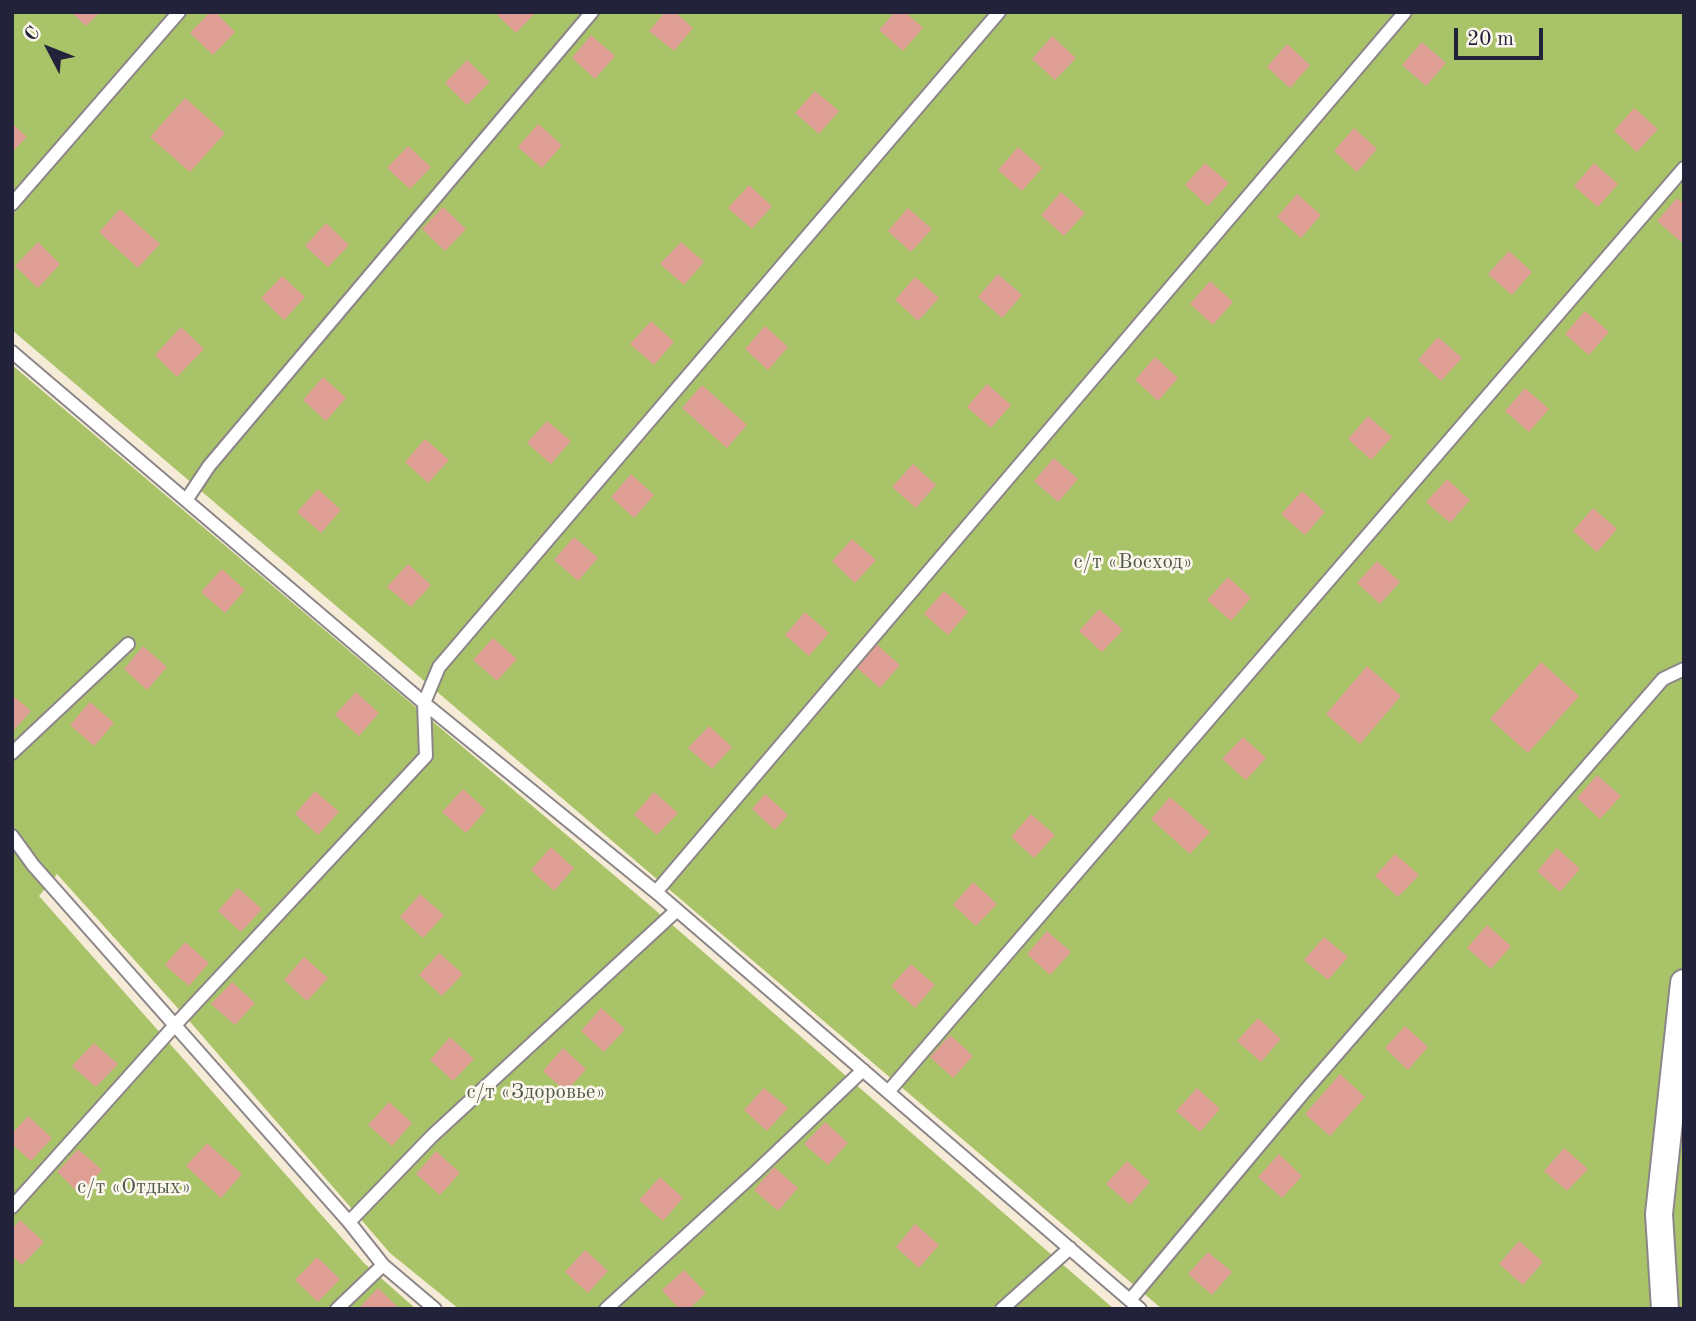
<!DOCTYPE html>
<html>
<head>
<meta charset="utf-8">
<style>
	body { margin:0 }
	#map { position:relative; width:1696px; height:1321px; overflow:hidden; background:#f6ebd7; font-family:"Old Standard TT",serif }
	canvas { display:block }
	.frame { position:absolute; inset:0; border:14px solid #22223b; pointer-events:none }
	.north { position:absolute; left:14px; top:14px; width:70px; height:70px; -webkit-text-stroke:5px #fbf7ec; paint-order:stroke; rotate:312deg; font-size:19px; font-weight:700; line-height:28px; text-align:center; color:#22223b }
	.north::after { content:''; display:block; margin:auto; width:24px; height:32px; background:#22223b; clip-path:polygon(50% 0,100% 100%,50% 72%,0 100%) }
	.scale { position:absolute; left:1454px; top:28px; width:89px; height:32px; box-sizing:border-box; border:4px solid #22223b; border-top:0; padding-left:9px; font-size:21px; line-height:24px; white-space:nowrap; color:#22223b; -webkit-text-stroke:5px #fbf7ec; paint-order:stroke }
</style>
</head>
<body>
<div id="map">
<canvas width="1696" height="1321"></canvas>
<div class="frame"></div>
<div class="north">С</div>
<div class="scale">20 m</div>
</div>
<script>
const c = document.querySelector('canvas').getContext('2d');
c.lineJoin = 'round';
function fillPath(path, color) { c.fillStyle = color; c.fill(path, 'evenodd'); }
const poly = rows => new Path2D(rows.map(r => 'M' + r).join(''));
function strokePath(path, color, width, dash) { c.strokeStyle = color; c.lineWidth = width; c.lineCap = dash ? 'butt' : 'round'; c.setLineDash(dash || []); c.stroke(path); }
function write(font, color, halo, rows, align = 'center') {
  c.font = font + ' "Old Standard TT",serif'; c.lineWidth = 5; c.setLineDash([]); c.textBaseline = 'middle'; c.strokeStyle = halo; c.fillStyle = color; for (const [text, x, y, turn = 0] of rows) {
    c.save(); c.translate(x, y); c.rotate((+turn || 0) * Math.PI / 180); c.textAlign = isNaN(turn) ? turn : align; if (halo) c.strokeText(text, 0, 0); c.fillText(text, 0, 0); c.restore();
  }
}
const green = poly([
	[12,12,1684,12,1684,1309,1162,1309,12,330],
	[12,365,654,909,1114,1309,459,1309,390,1253,192,1024,57,874,39,896,364,1263,416,1309,12,1309]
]);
const building = poly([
	[71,12,100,12,86,26],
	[210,12,215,12,235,32,213,55,190,33],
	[494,12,536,12,516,33],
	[665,12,675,12,693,28,674,51,649,31],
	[895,12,905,12,923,28,903,51,879,30],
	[591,35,615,56,595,79,572,58],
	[1052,36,1076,58,1055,80,1032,59],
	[1422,42,1446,63,1426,86,1402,65],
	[1287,44,1310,65,1290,88,1267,67],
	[467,60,490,82,467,105,445,83],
	[815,91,839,111,819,134,795,113],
	[185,98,225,133,190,172,150,137],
	[1634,108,1658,129,1637,152,1614,131],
	[12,123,27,137,12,152],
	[538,124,562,145,542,168,518,147],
	[1354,128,1377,149,1357,172,1334,151],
	[408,146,431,167,410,189,387,168],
	[1018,147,1042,168,1022,191,998,170],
	[1205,163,1229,183,1208,206,1185,185],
	[1594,163,1618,184,1598,207,1574,186],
	[749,185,772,206,752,229,728,208],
	[1061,192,1085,213,1064,236,1041,215],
	[1297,194,1321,215,1301,238,1277,217],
	[1677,198,1684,204,1684,238,1681,242,1657,221],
	[443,207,466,229,445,251,422,229],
	[908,208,932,229,911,252,888,231],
	[120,209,160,244,138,268,99,232],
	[326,223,349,245,328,267,305,246],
	[38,242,60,264,38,288,15,266],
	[681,242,704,262,684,285,660,264],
	[1509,251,1532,272,1512,295,1488,274],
	[998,274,1022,295,1002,318,978,297],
	[282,276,305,297,284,320,261,298],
	[915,277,939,298,918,321,895,300],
	[1210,281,1233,302,1213,325,1190,304],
	[1585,311,1609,332,1589,355,1565,334],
	[651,321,674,342,654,365,630,344],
	[765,326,788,347,768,370,745,349],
	[181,327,204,349,177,377,155,355],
	[1438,337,1462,358,1441,381,1418,360],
	[1155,357,1178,378,1158,401,1135,380],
	[323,377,346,398,326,421,303,400],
	[987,384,1011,405,991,428,967,407],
	[702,385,747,425,727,448,682,408],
	[1525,388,1549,409,1529,432,1505,411],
	[1368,416,1392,437,1371,460,1348,439],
	[547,421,571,441,551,464,527,443],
	[425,439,449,460,428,483,405,462],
	[1054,458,1078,479,1058,502,1034,481],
	[913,464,936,485,916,508,892,487],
	[631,474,654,495,634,518,611,497],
	[1447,479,1470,500,1450,523,1426,502],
	[318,489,341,510,321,533,297,512],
	[1302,491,1325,512,1305,535,1281,514],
	[1593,508,1617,529,1597,552,1573,531],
	[574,537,598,558,578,581,554,560],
	[852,539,876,560,855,583,832,561],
	[1377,561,1400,582,1380,604,1357,583],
	[408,564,431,585,411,607,387,587],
	[222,569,245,590,225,613,201,592],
	[1228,577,1251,598,1231,621,1207,600],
	[944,591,968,612,948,635,924,614],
	[1099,609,1123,630,1102,652,1079,631],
	[805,612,829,633,809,656,785,635],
	[493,638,517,659,497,681,473,660],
	[876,644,900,665,880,688,856,667],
	[143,646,167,667,147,690,124,669],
	[1541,662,1579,696,1528,753,1490,719],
	[1367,666,1401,696,1360,744,1326,714],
	[356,692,379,713,359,736,335,715],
	[12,695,31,711,12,732],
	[90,702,114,723,94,746,70,725],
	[709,726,732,747,712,769,688,748],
	[1243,737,1266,758,1246,780,1222,759],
	[1597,775,1621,796,1600,819,1577,798],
	[463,789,486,810,466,833,442,812],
	[315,791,339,812,318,835,295,814],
	[654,792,678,813,657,835,634,815],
	[765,794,788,815,775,830,752,809],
	[1170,797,1210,832,1190,854,1151,819],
	[1031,814,1055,835,1034,858,1011,837],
	[551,847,574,868,554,891,531,870],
	[1557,848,1580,869,1560,892,1537,871],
	[1395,854,1419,875,1398,897,1375,876],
	[973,882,997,904,976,926,953,905],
	[238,888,262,909,241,932,218,911],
	[420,894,444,915,423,938,400,917],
	[1487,925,1511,946,1491,969,1467,948],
	[1047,931,1071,952,1050,975,1027,954],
	[1324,937,1348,957,1328,980,1304,960],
	[185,942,209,963,189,986,165,965],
	[439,953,463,974,442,996,419,975],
	[304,957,328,978,307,1001,284,980],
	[911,964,935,985,915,1008,891,986],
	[232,982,255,1003,235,1025,211,1004],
	[601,1008,625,1029,604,1052,581,1031],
	[1258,1018,1281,1039,1261,1062,1237,1041],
	[1405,1026,1428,1047,1408,1070,1385,1048],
	[950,1035,973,1056,953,1078,930,1057],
	[450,1037,474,1059,453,1081,430,1060],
	[94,1043,118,1064,96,1087,72,1066],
	[563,1048,586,1069,566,1092,543,1071],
	[1340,1074,1365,1097,1330,1136,1305,1114],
	[764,1088,788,1108,767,1131,744,1110],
	[1197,1088,1220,1109,1200,1132,1176,1111],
	[389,1102,412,1123,392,1146,368,1125],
	[28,1116,52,1138,31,1161,12,1144,12,1134],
	[825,1122,848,1143,828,1165,804,1144],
	[207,1143,242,1174,221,1198,186,1166],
	[1564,1148,1588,1169,1567,1191,1544,1171],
	[78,1149,102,1170,80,1194,57,1172],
	[436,1151,460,1173,440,1195,416,1174],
	[1279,1154,1302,1176,1282,1198,1258,1177],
	[1127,1161,1150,1182,1130,1205,1106,1184],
	[774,1167,798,1188,778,1211,754,1190],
	[660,1177,683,1198,663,1221,639,1200],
	[20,1220,44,1242,22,1265,12,1255,12,1229],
	[915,1224,939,1245,919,1268,896,1247],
	[1519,1241,1543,1262,1523,1285,1499,1264],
	[585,1250,608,1271,588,1293,565,1272],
	[1208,1252,1232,1272,1212,1295,1188,1274],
	[317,1257,340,1279,318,1302,295,1280],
	[684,1270,706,1293,689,1309,679,1309,662,1290],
	[378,1288,400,1309,358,1309]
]);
const lane = poly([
	[12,204,179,12],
	[12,352,424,703,656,892,1140,1309],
	[187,499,209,466,592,12],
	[12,753,128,644],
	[12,836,33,865,349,1222,383,1265,435,1309],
	[656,892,1405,12],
	[888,1092,1684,168],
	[12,1207,176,1024,426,756,424,703,439,667,999,12],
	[349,1222,432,1136,677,910],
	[1130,1300,1304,1092,1663,679,1684,669],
	[337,1309,383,1265],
	[606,1309,757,1171,863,1070],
	[1002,1309,1070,1248]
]);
const street = poly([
	[1665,1309,1659,1214,1684,983]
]);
const parkNames = [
	["с/т «Восход»",1133,562],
	["с/т «Здоровье»",536,1092],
	["с/т «Отдых»",134,1187]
];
fillPath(green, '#a9c369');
fillPath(building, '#de9e93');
strokePath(lane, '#8c8689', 16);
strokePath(street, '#8c8689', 30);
strokePath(lane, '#fff', 12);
strokePath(street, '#fff', 26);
write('21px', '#515a4b', '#fbf7ec', parkNames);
</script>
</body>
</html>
